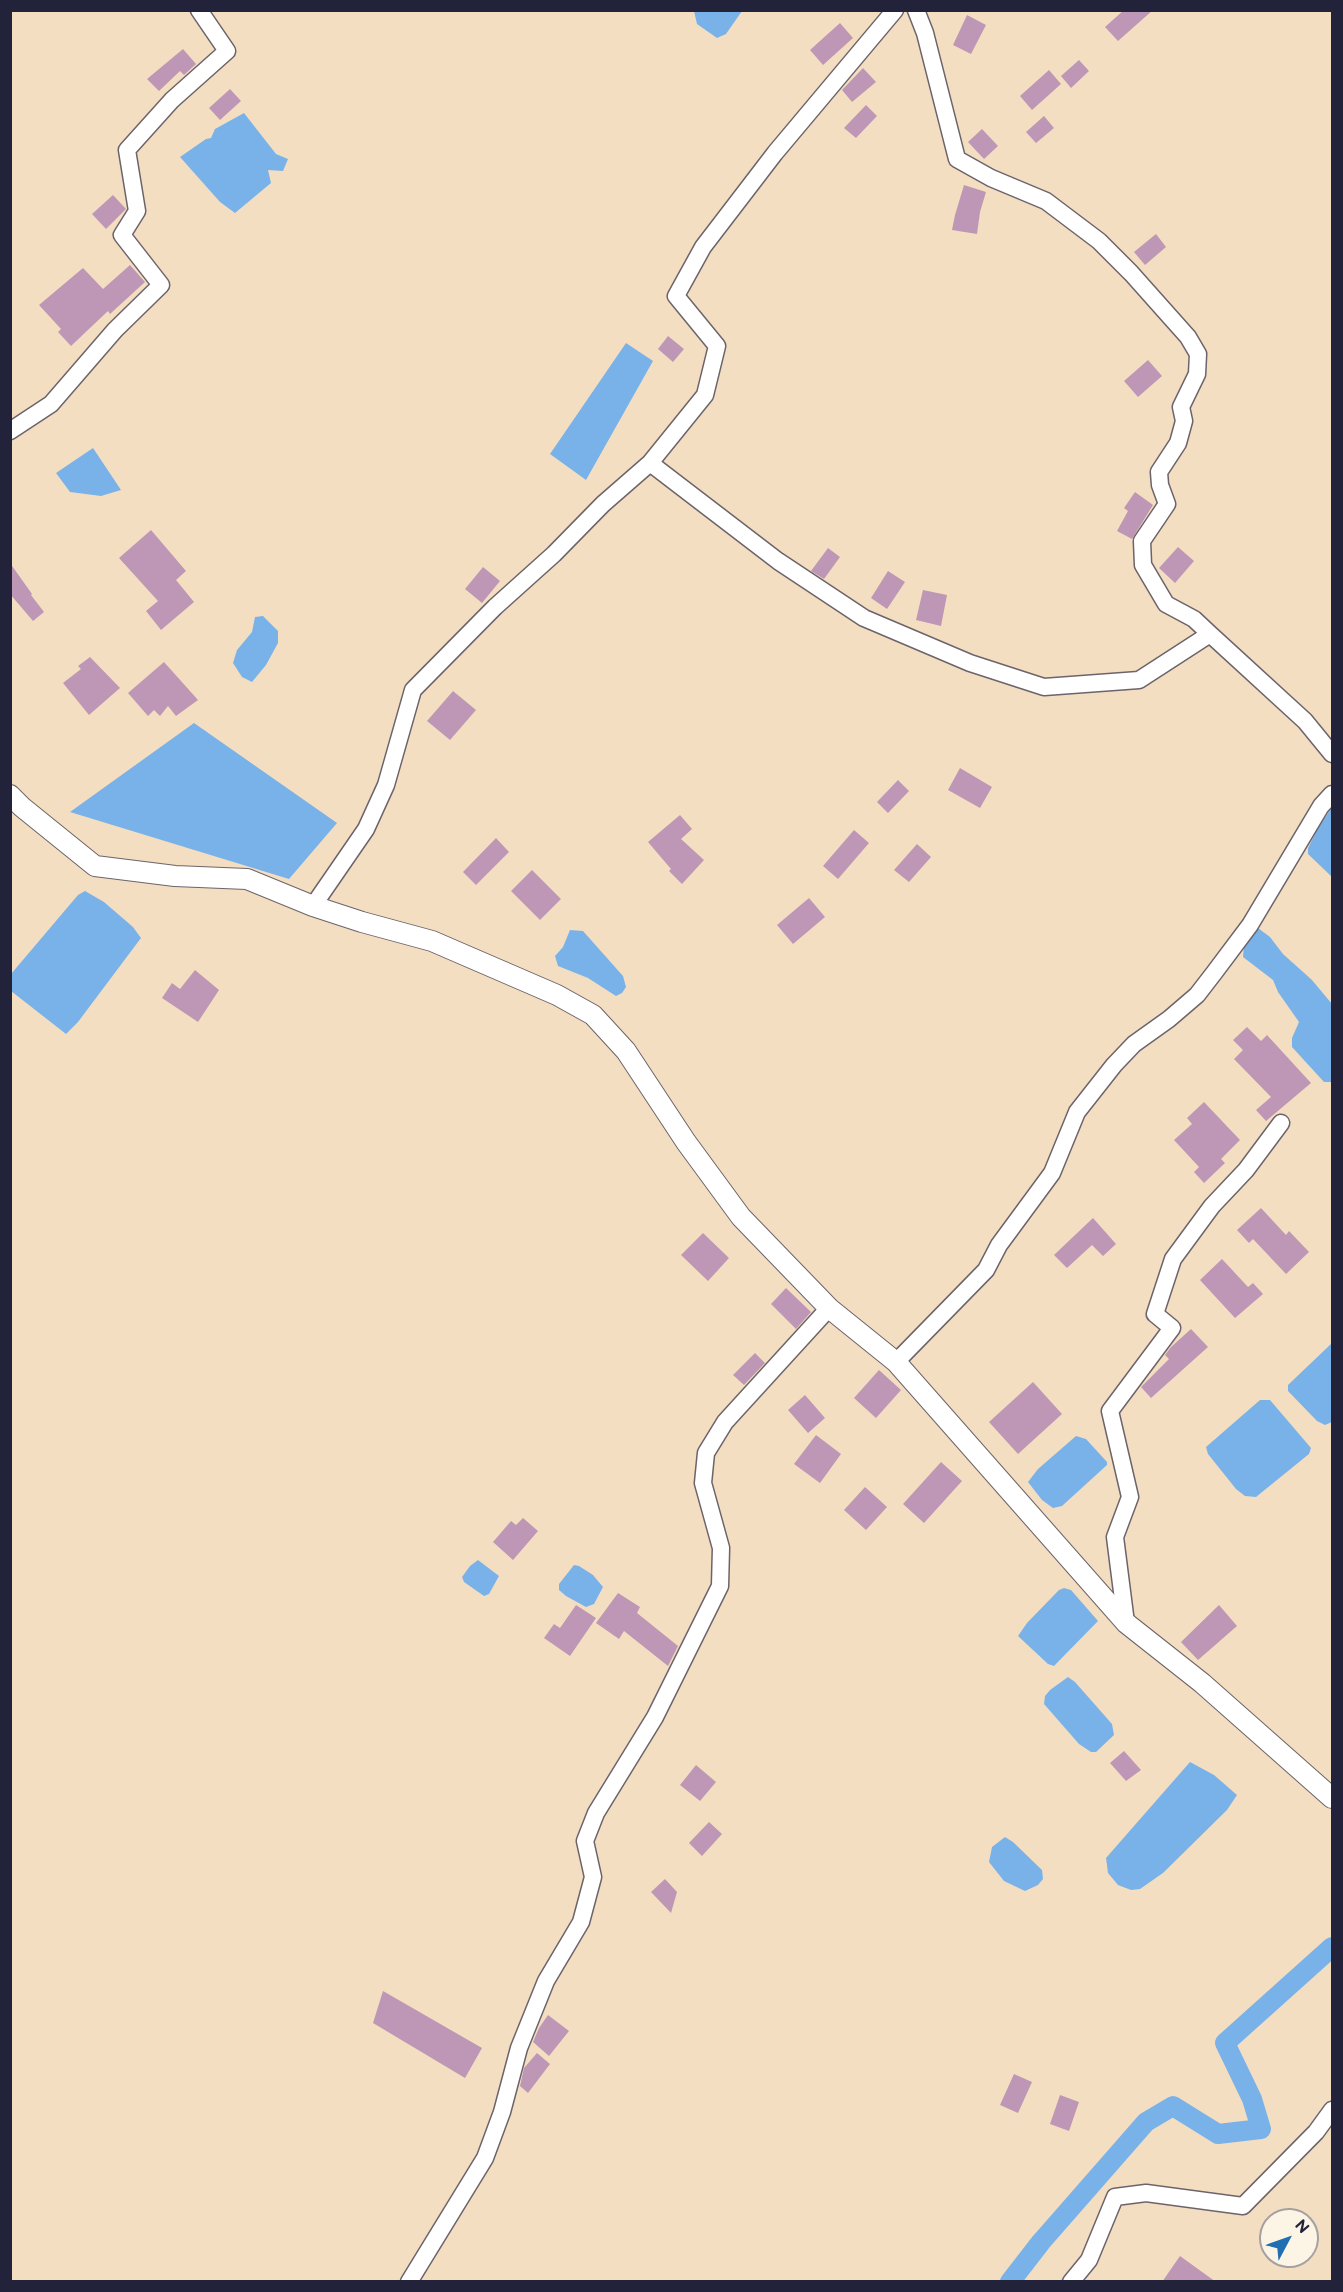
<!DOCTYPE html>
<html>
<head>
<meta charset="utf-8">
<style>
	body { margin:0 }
	#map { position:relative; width:1343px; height:2292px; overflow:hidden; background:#f4dec1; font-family:"Balsamiq Sans",sans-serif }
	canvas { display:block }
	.frame { position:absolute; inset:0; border:12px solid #22223b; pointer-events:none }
	.north { position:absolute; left:1259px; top:2208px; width:60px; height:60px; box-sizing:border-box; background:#fcf5e5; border:2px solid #a5a1a1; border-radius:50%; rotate:49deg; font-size:16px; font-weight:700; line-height:24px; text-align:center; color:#22223b }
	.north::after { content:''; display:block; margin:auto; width:21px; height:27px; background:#1f6fb2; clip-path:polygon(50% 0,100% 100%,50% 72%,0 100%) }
</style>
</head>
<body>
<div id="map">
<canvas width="1343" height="2292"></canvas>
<div class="frame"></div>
<div class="north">N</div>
</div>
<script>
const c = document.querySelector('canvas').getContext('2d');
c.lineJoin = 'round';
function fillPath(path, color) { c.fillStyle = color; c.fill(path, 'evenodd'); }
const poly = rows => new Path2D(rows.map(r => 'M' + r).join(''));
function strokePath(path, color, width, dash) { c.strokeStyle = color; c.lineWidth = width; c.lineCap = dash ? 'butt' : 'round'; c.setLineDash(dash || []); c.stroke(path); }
const water = poly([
	[694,11,694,10,742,11,726,34,717,38,697,24],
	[244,113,276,154,288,159,283,171,268,170,271,183,235,213,220,202,180,157,206,139,211,138,215,129],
	[626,343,653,361,586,480,550,454],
	[93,448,121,490,101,496,70,492,56,473],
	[263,616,278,631,278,643,266,665,252,682,242,677,233,663,237,650,252,632,255,617],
	[194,723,337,823,289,879,70,812],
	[1332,807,1332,877,1308,854,1308,848,1317,830],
	[85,891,104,902,133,927,141,938,78,1022,66,1034,11,991,11,974,78,895],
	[1258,928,1270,937,1283,954,1312,980,1332,1004,1331,1082,1324,1082,1292,1047,1292,1038,1299,1022,1278,992,1273,980,1243,957,1244,945],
	[570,930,583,931,623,976,626,987,622,993,616,996,588,978,558,966,555,956,563,947],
	[1332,1343,1332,1422,1325,1425,1317,1421,1288,1391,1288,1385],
	[1260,1400,1270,1400,1311,1448,1309,1454,1256,1497,1245,1496,1236,1489,1208,1454,1206,1447],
	[1076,1436,1086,1439,1107,1462,1107,1465,1062,1506,1053,1508,1042,1500,1028,1482,1038,1469],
	[478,1560,499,1576,489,1594,484,1596,464,1582,462,1577,470,1566],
	[574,1565,579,1566,593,1575,603,1587,594,1604,586,1607,566,1596,559,1590,559,1584],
	[1064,1588,1071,1590,1098,1621,1054,1666,1048,1664,1018,1636,1027,1623,1059,1590],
	[1068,1677,1075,1682,1112,1724,1114,1735,1096,1752,1091,1752,1079,1744,1044,1704,1045,1696,1050,1690],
	[1190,1762,1214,1775,1237,1795,1227,1810,1163,1873,1140,1889,1131,1890,1118,1885,1108,1873,1106,1858],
	[1005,1837,1013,1842,1042,1870,1043,1879,1038,1885,1025,1891,1004,1881,989,1862,992,1847]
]);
const canal = poly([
	[1010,2282,1041,2242,1146,2122,1173,2106,1218,2134,1261,2129,1252,2099,1225,2043,1332,1947]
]);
const building = poly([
	[1124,10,1153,10,1118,41,1105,27],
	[967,15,986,25,971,54,953,45],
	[840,23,853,38,823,65,810,50],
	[183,49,196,64,184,75,180,71,159,91,147,79],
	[1079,60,1089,71,1071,88,1061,76],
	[863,68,876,82,852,102,842,90],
	[1049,70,1061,84,1032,110,1020,96],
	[230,89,241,101,220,120,209,108],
	[866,105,877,116,856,138,844,128],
	[1044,116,1054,128,1036,143,1026,132],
	[982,129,998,146,984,159,968,142],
	[964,185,986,192,980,212,977,234,952,230,955,215],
	[113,195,126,209,106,229,92,214],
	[1156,234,1166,247,1145,265,1134,252],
	[130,265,145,282,110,314,108,311,71,346,58,332,61,329,39,305,83,268,103,289],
	[668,336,684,349,673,362,658,349],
	[1148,360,1162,376,1138,397,1124,381],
	[1135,492,1153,505,1132,539,1117,531,1128,511,1124,508],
	[151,530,186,571,176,580,194,602,161,630,146,611,158,601,119,558],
	[1178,547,1194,561,1175,583,1159,568],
	[828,548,840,557,824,579,811,571],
	[10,563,32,594,31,595,44,612,33,621,10,594],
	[483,567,500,581,482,603,465,589],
	[888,571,905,582,887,609,871,598],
	[923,590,947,595,941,626,916,620],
	[90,657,120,688,89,715,63,683,81,669,78,666],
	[164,662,198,700,176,716,168,706,160,716,154,710,148,716,128,693],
	[453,691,476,710,450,740,427,721],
	[960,768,992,787,980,808,948,790],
	[898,780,909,791,888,813,877,802],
	[680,815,692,829,681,839,704,860,682,884,669,871,671,869,648,842],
	[854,830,869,843,838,879,823,866],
	[496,838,509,852,476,885,463,872],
	[917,844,931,857,909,882,894,870],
	[532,870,561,899,540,920,511,891],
	[809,898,825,917,793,944,777,925],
	[195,970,219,990,198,1022,162,998,172,983,180,989],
	[1247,1027,1261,1041,1267,1035,1311,1083,1266,1121,1256,1110,1271,1097,1234,1059,1243,1050,1233,1040],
	[1204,1102,1240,1140,1221,1159,1225,1163,1204,1183,1194,1172,1199,1167,1174,1140,1192,1124,1187,1118],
	[1261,1208,1286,1235,1289,1231,1309,1252,1286,1274,1253,1239,1249,1243,1237,1230],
	[1093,1218,1116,1244,1103,1256,1092,1245,1067,1268,1054,1255],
	[703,1233,729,1258,708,1281,681,1255],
	[1222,1259,1248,1287,1253,1283,1263,1294,1235,1318,1200,1280],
	[786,1288,811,1312,796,1329,771,1304],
	[1191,1329,1208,1347,1151,1398,1141,1387,1169,1359,1165,1355,1171,1347],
	[755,1353,765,1363,744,1385,733,1375],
	[879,1370,901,1390,876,1418,854,1398],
	[1033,1382,1062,1414,1018,1454,989,1422],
	[805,1395,825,1418,808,1433,788,1410],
	[816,1435,841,1454,820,1483,794,1464],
	[941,1462,962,1481,924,1523,903,1504],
	[865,1487,887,1507,866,1530,844,1510],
	[523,1518,538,1531,513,1560,493,1542,511,1521,516,1525],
	[618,1593,640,1607,637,1613,678,1646,668,1666,624,1631,619,1639,596,1623],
	[576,1605,596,1618,570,1656,544,1638,554,1624,560,1628],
	[1219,1605,1237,1626,1198,1660,1181,1642],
	[1124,1751,1141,1770,1126,1781,1110,1763],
	[696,1765,716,1782,700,1801,680,1785],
	[709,1822,722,1834,702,1856,689,1843],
	[665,1879,677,1892,671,1913,651,1892],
	[383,1991,482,2048,465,2078,373,2023],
	[548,2015,569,2031,549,2056,533,2042,539,2028],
	[537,2053,550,2064,528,2093,520,2086,524,2068],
	[1014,2074,1032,2082,1018,2113,1000,2105],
	[1060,2095,1079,2102,1069,2131,1050,2124],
	[1180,2256,1216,2282,1162,2282]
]);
const minor = poly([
	[916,10,925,33,957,159,991,178,1046,201,1099,241,1131,273,1188,337,1198,354,1197,374,1181,407,1184,421,1178,443,1159,472,1160,485,1167,504,1142,541,1143,565,1166,604,1194,619,1210,634,1305,721,1332,754],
	[10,431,51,404,115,330,161,285,122,235,137,211,127,150,172,100,227,51,199,10],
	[650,463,778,561,864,618,970,663,1044,687,1139,680,1210,634],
	[313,906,366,829,386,785,413,690,495,607,554,554,603,504,650,463,705,395,717,346,676,296,703,247,775,153,895,10],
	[896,1362,986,1270,999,1245,1052,1173,1077,1112,1114,1065,1134,1044,1169,1019,1197,995,1214,973,1250,925,1321,806,1332,794],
	[1126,1623,1115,1537,1130,1497,1110,1411,1172,1328,1155,1314,1173,1259,1212,1206,1246,1170,1281,1123],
	[409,2282,485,2158,502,2112,519,2048,546,1981,581,1922,593,1877,585,1841,596,1813,655,1717,720,1586,721,1548,703,1483,706,1453,725,1422,829,1308],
	[1071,2282,1089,2260,1115,2197,1146,2193,1243,2206,1316,2132,1332,2110]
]);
const tertiary = poly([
	[10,795,22,807,95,866,175,876,247,879,313,906,362,922,432,941,557,995,593,1015,626,1051,686,1142,741,1217,829,1308,896,1362,1126,1623,1202,1683,1332,1798]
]);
fillPath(water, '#79b2e9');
strokePath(canal, '#79b2e9', 20);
fillPath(building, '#bd97b5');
strokePath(minor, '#6c646a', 19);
strokePath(tertiary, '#6c646a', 22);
strokePath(minor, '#fff', 16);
strokePath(tertiary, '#fff', 20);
</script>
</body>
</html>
